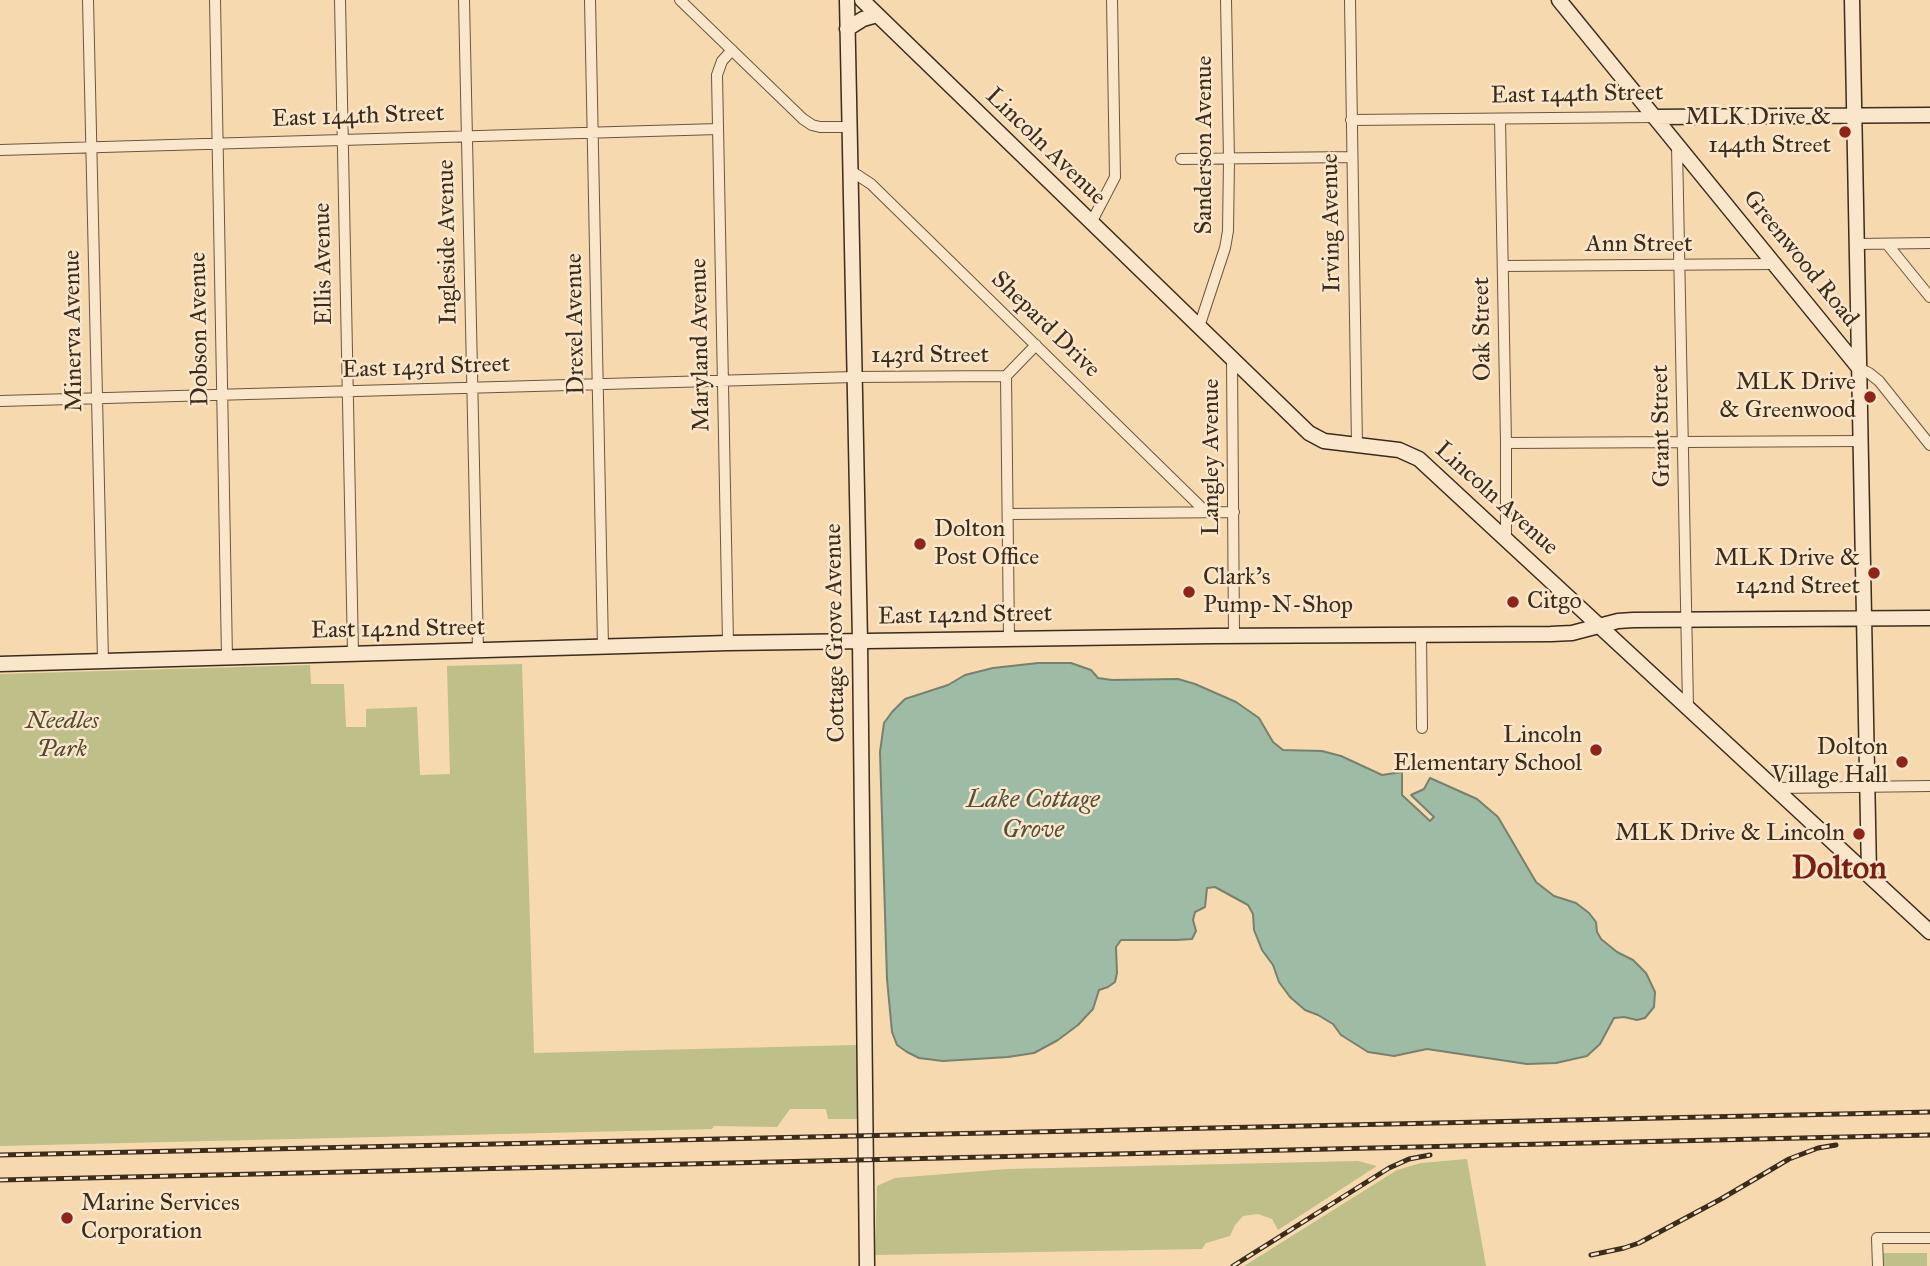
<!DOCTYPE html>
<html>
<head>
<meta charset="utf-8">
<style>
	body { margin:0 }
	canvas { display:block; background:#f6d9af }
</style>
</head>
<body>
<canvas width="1930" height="1266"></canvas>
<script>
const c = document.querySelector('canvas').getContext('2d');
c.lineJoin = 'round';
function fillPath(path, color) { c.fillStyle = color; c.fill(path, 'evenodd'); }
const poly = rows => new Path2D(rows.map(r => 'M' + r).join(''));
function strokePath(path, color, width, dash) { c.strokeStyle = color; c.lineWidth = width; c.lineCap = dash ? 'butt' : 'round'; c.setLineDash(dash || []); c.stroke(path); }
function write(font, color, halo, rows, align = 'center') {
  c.font = font + ' "IM FELL Great Primer",serif'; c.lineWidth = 5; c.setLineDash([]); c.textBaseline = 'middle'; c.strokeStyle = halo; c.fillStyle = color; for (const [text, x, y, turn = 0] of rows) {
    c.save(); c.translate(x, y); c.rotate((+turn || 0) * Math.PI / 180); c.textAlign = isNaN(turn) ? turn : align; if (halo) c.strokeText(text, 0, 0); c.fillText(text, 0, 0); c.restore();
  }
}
const green = poly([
	[522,664,534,1053,856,1045,859,1119,828,1119,826,1109,790,1109,777,1127,714,1126,712,1129,0,1146,0,674,310,665,311,684,344,684,346,727,366,727,366,709,417,707,420,775,450,774,447,666],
	[1467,1159,1486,1266,1244,1266,1397,1170,1421,1163],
	[1358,1161,1377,1166,1278,1230,1272,1219,1258,1214,1243,1216,1235,1225,1230,1236,1206,1243,1202,1249,875,1255,877,1186,895,1178,1007,1169],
	[1882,1253,1927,1253,1927,1266,1883,1266]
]);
const water = poly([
	[1038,663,1071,663,1091,670,1098,678,1112,680,1178,679,1195,684,1236,702,1259,718,1273,742,1283,750,1322,751,1341,756,1382,775,1402,772,1402,795,1430,821,1434,817,1411,795,1424,789,1430,778,1477,799,1498,817,1536,882,1554,896,1576,903,1589,913,1596,922,1597,932,1601,939,1617,952,1633,960,1646,973,1655,992,1654,1007,1645,1018,1637,1020,1624,1017,1614,1018,1600,1044,1587,1056,1556,1063,1527,1064,1427,1049,1394,1056,1368,1052,1341,1035,1333,1024,1318,1015,1305,1010,1290,997,1279,982,1273,965,1262,950,1254,930,1253,914,1248,905,1215,887,1207,888,1205,907,1195,912,1193,920,1196,931,1192,939,1177,940,1121,940,1116,947,1117,973,1115,982,1108,987,1099,990,1093,1009,1078,1025,1058,1040,1034,1053,1008,1057,943,1061,919,1058,907,1052,897,1045,892,1032,887,979,880,752,884,723,892,712,905,699,948,685,965,675,993,668,1038,663]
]);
const street = poly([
	[88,0,103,661],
	[215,0,227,657],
	[340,0,353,653],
	[464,0,478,650],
	[590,0,603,647],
	[680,0,803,119,812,125,820,127,849,127],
	[1350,0,1357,446],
	[1500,119,1506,443,1506,538],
	[1351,120,1654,117],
	[1677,146,1688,706],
	[0,150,718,129],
	[1181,159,1352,157],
	[851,171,871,184,1206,512],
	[1091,223,1115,177,1112,0],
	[1857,244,1930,243],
	[1887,244,1930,297],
	[1503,266,1775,264],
	[1199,327,1225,248,1228,231,1229,159,1226,0],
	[1232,361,1234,636],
	[1859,368,1869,373,1879,381,1930,445],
	[0,401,854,377,1006,376],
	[1506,443,1860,441],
	[1009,514,1234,512],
	[1421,635,1422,728],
	[1009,638,1006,376,1036,345],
	[728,643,717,75,722,61,732,50],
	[1777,788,1930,786],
	[1878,1266,1877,1238,1930,1238]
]);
const secondary = poly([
	[847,0,860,641,867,1266],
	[862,0,1309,433,1324,441,1399,450,1419,459,1930,932],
	[1559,0,1859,368],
	[1852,0,1869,873],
	[847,29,863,19,877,15],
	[1654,117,1930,115],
	[0,664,728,643,1213,636,1551,634,1572,633,1618,621,1633,620,1930,618]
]);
const rail = poly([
	[0,1155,1930,1112],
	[0,1180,1930,1135],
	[1591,1255,1624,1248,1639,1243,1721,1199,1789,1159,1818,1148,1836,1145],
	[1233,1266,1389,1168,1409,1159,1430,1155]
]);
const markers = [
	[1845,132,7,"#8f2418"],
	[1870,397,7,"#8f2418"],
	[920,544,7,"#8f2418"],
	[1874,573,7,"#8f2418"],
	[1189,592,7,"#8f2418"],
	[1513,602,7,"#8f2418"],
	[1596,750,7,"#8f2418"],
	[1902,762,7,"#8f2418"],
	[1859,834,7,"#8f2418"],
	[67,1218,7,"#8f2418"]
];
const streetNames = [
	["East 144th Street",1577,95,-1],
	["East 144th Street",358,117,-2],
	["Sanderson Avenue",1205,145,-90],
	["Lincoln Avenue",1045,147,44],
	["Irving Avenue",1332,223,-91],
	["Ingleside Avenue",448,242,-91],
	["Ann Street",1639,245],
	["Greenwood Road",1800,259,51],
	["Ellis Avenue",324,264,-91],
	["Drexel Avenue",576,324,-91],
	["Shepard Drive",1045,325,44],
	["Dobson Avenue",200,329,-91],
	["Oak Street",1483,329,-91],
	["Minerva Avenue",74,331,-91],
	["Maryland Avenue",701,345,-91],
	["143rd Street",930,356],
	["East 143rd Street",426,368,-2],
	["Grant Street",1662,426,-91],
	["Langley Avenue",1212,457,-90],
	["Lincoln Avenue",1496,499,42],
	["East 142nd Street",965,616,-1],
	["East 142nd Street",398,630,-1],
	["Cottage Grove Avenue",836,633,-91]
];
const poiNames = [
	["MLK Drive &",1831,118],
	["144th Street",1831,146],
	["MLK Drive",1856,383],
	["& Greenwood",1856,411],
	["Dolton",934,530,"left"],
	["Post Office",934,558,"left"],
	["MLK Drive &",1860,559],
	["142nd Street",1860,587],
	["Clark's",1203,578,"left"],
	["Pump-N-Shop",1203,606,"left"],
	["Citgo",1527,602,"left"],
	["Lincoln",1582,736],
	["Elementary School",1582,764],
	["Dolton",1888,748],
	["Village Hall",1888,776],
	["MLK Drive & Lincoln",1845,834],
	["Marine Services",81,1204,"left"],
	["Corporation",81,1232,"left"]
];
const parkNames = [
	["Needles",62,722],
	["Park",62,750]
];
const waterNames = [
	["Lake Cottage",1033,801],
	["Grove",1033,831]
];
const districtNames = [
	["Dolton",1839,870]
];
fillPath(green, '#bebf89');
fillPath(water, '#9ebba5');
strokePath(water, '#76826e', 2);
strokePath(street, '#6a5741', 12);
strokePath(secondary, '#3b2c1c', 17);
strokePath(street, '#f9e6cb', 10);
strokePath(secondary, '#f9e6cb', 14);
strokePath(rail, '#3b2c1c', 5);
strokePath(rail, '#f9e6cb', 2.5, [8]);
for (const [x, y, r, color] of markers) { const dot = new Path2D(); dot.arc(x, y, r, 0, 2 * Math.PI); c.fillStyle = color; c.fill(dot); strokePath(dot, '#f9e6cb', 2.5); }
write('24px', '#3b2c1c', '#f9e6cb', streetNames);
write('24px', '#3b2c1c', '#f9e6cb', poiNames, 'right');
write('italic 24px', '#554932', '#f9e6cb', parkNames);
write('italic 26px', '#54503e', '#f9e6cb', waterNames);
write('bold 32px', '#7a1f14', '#f9e6cb', districtNames);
</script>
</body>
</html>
